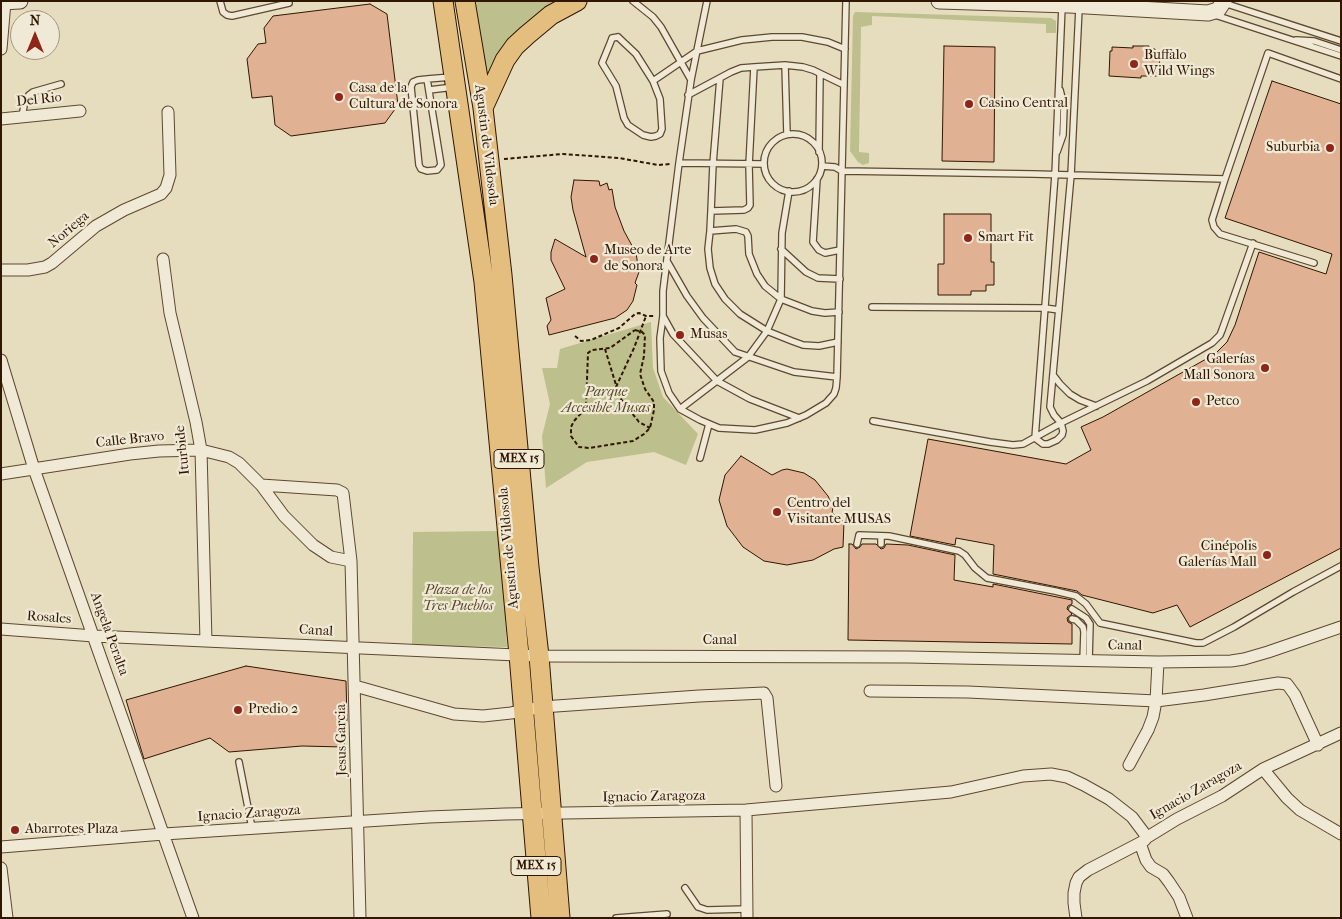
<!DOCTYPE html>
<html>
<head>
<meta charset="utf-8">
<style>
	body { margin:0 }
	#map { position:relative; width:1342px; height:919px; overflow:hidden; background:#e6ddbe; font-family:"IM FELL French Canon",serif }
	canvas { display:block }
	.frame { position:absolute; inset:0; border:2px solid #311600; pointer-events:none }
	.north { position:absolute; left:10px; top:10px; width:50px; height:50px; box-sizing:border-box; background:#efe9d5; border:1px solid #a39580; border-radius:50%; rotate:0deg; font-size:14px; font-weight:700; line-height:20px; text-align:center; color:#311600 }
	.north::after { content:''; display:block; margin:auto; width:18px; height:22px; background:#8f2418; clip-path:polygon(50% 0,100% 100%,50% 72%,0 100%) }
</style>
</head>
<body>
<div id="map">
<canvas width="1342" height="919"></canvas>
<div class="frame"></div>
<div class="north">N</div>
</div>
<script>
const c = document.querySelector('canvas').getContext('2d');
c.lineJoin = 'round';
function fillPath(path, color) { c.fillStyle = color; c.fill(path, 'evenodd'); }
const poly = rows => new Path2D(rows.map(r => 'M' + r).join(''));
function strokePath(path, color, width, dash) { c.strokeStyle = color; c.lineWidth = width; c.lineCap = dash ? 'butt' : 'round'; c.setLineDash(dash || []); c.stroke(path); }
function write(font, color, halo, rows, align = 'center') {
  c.font = font + ' "IM FELL French Canon",serif'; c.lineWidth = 4.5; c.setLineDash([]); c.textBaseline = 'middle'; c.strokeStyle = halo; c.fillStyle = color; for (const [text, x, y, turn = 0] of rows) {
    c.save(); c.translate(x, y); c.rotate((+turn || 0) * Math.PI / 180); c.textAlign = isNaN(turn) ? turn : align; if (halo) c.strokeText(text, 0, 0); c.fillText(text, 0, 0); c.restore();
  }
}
const green = poly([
	[475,1,557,1,525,24,512,37,487,76],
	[855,12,1051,18,1056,21,1056,33,1046,33,1046,24,872,16,872,25,861,27,859,152,869,153,869,163,863,165,858,162,850,151,853,16],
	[651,322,653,368,663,397,698,434,686,465,654,452,587,462,546,488,542,436,550,404,542,368,557,368,560,349],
	[500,531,507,647,412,645,413,532]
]);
const building = poly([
	[370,4,387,14,398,105,385,123,291,136,275,125,272,96,252,98,247,59,258,44,266,43,264,28,273,16,370,4],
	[944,46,995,47,994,162,942,161,944,46],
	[1133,46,1149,46,1149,49,1155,49,1155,52,1160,52,1159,76,1141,76,1141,78,1109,76,1110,51,1112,51,1112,47,1133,48,1133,46],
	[1272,81,1341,104,1341,548,1190,627,1177,605,1153,613,1082,595,1077,591,993,574,994,545,956,538,955,545,910,536,928,439,1066,464,1091,450,1081,427,1103,417,1215,354,1227,342,1235,325,1259,252,1326,274,1332,254,1225,218,1272,81],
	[574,180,599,181,600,186,607,183,609,190,612,189,615,207,624,231,636,253,639,272,635,283,637,285,633,301,627,310,615,318,549,335,547,326,551,320,546,298,565,289,551,260,551,252,555,239,586,257,573,210,571,197,574,180],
	[944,214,991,214,991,262,994,262,994,285,986,285,986,291,971,291,971,295,938,295,938,264,944,264,944,214],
	[741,456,772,475,782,470,787,469,804,473,815,480,828,496,833,507,832,513,844,522,843,547,834,549,813,560,787,565,764,561,743,547,727,526,719,500,725,475,741,456],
	[849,544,852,544,856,549,860,547,862,544,876,544,881,549,884,548,886,544,908,545,955,555,954,580,993,587,993,584,1072,600,1072,604,1068,606,1067,609,1072,614,1067,618,1068,622,1072,624,1072,644,848,640,849,544],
	[246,666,346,681,347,719,344,747,302,746,229,752,210,738,144,759,126,700,246,666]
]);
const path = poly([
	[504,159,563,154,619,158,658,165,671,164],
	[635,330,642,332,645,335,644,356,640,374,645,389,654,402,654,410,650,428,644,434,633,441,589,448,579,447,571,436,571,427,574,421,584,410,586,406,588,353,592,350,610,348,635,330],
	[575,336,581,341,591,340,619,328,635,314,639,313,646,316,655,316],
	[605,349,620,398,639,422,650,428],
	[616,387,634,348,646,316]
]);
const service = poly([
	[220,1,223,12,227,15,232,16,289,3],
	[633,1,653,17,661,27,691,80],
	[707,1,691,80,679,163,663,291,663,316,660,338,661,371,669,393,680,409,700,420,719,428,755,430,787,423,806,415,826,403,834,394,836,388,837,377,846,1],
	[1224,3,1341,41],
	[1215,15,1341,56],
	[618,37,636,54,653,81,660,99,662,129,660,134,656,136,651,137,643,135,628,125,624,118,616,86,602,63,611,41,612,38,618,37],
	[1296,40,1314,41,1341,50],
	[785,65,787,134],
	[720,78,713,164,711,211,744,210,748,208,750,205,749,165,754,67],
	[427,79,441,165,437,170,427,171,421,169,419,165,411,87,413,82,418,80,427,79,439,78,452,77],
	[653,81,697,51,742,40,772,37,802,37,828,42,845,49],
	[429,90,454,87],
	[688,95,731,72,741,68,754,67,785,65,803,67,813,70,844,85],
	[22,117,25,100,29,95,33,92,61,84],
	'764 163a29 29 0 1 1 58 0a29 29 0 1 1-58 0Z',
	[819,152,820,74],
	[1057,152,1063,135,1064,106,1060,90],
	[679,163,764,164],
	[822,166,835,167,842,171,1033,174,1225,179,1212,220,1214,227,1220,234,1314,263],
	[817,179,813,242,819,250,825,253,840,250],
	[1225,179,1268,53,1341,79],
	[710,231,711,211],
	[781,249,806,272,818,278,840,279],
	[667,261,687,296,703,318,735,352,794,372,837,377],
	[872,307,1045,308,1059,310],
	[663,316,673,334,717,381,750,399,799,418],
	[838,342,819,346,803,345,792,341,767,331,740,314,725,299,715,284,710,268,708,249,710,231,736,229,746,232,748,236,749,254,757,274,765,286,781,299,812,311,825,313,839,312],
	[1053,375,1060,384,1070,394,1080,400,1096,406],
	[680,409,748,357,767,331,781,299,782,233,789,191],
	[873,421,990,442,1013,445,1023,444,1061,423,1147,381,1212,343,1220,335,1222,330,1253,243],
	[1035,438,1043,444,1048,444,1057,440,1062,435,1063,431,1061,423,1054,415,1050,407,1071,175,1079,8],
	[1035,438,1055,175,1062,6],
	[700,458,709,424],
	[857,544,859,535,889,536,959,551,965,555,975,568,987,578,1055,591,1076,596,1086,604,1100,623,1196,643,1203,643,1234,627,1293,592,1341,566],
	[881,544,881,536],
	[1072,609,1086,618,1090,624,1089,661],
	[1072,619,1076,620,1083,627,1084,632,1083,661],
	[239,762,252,828],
	[685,888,698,907,707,910,747,909],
	[616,918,667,914]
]);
const minor = poly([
	[1,49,5,2],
	[1,119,80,111],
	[163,259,170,313,196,422,201,450,206,641],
	[1,270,28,270,45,267,52,263,96,226,124,210,161,194,166,188,170,175,168,112],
	[1,360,34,469,193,918],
	[1,474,130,454,159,451,201,450,229,457,239,463,261,485,337,490,343,493,351,561,360,918],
	[261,485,284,516,313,545,331,557,351,561],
	[1,629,94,636,539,656,908,657,1158,662,1231,661,1244,659,1268,652,1341,627],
	[355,686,454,714,483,716,511,713,542,707,699,696,764,693,767,698,776,786],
	[870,691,968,692,1156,701,1204,695,1278,683,1287,684,1295,695,1318,745],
	[1129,765,1148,730,1153,717,1156,701,1158,662],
	[1263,769,1341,733],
	[746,810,747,918],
	[1145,840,1140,843,1146,860,1151,867,1163,874,1169,882,1179,897,1187,918],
	[1,847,164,834,429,817,505,814,746,810,951,792,1023,776,1051,774,1067,777,1084,785,1109,799,1132,817,1144,833,1146,838,1177,819,1222,796,1263,769,1287,798,1300,810,1341,834],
	[1,868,7,918],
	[1076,918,1074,903,1074,893,1076,883,1079,877,1088,870,1140,843]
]);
const tertiary = poly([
	[939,1,1069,5,1208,13,1218,10,1224,1],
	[1,2,20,1]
]);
const primary = poly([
	[443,1,484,282,519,655,541,918],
	[465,1,483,108,502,275,529,567,539,656,560,918],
	[483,108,505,60,515,46,527,35,551,15,577,1]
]);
const markers = [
	[1134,64,5,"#8f2418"],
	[339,97,5,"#8f2418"],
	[969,104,5,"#8f2418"],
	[1330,148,5,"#8f2418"],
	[968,238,5,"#8f2418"],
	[594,259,5,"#8f2418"],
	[680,335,5,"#8f2418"],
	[1265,368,5,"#8f2418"],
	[1196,402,5,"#8f2418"],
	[777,512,5,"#8f2418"],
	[1267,555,5,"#8f2418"],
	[238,710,5,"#8f2418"],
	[15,830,5,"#8f2418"]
];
const shields = [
	[519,459,50],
	[536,866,50]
];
const shieldNames = [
	["MEX 15",519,459],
	["MEX 15",536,866]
];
const poiNames = [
	["Buffalo",1144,56],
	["Wild Wings",1144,72],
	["Casa de la",349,89],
	["Cultura de Sonora",349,105],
	["Casino Central",979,104],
	["Suburbia",1320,148,"right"],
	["Smart Fit",978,238],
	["Museo de Arte",604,251],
	["de Sonora",604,267],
	["Musas",690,335],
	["Galerías",1255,360,"right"],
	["Mall Sonora",1255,376,"right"],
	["Petco",1206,402],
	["Centro del",787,504],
	["Visitante MUSAS",787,520],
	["Cinépolis",1257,547,"right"],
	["Galerías Mall",1257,563,"right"],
	["Predio 2",248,710],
	["Abarrotes Plaza",25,830]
];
const streetNames = [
	["Del Rio",39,100,-6],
	["Agustin de Vildosola",486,145,83],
	["Noriega",69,230,-40],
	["Calle Bravo",130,440,-6],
	["Iturbide",183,450,-96],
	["Agustin de Vildosola",509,548,-95],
	["Rosales",49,618,4],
	["Canal",316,631,3],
	["Angela Peralta",109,634,70],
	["Canal",720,641],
	["Canal",1125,646,1],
	["Jesus Garcia",342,740,-91],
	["Ignacio Zaragoza",1196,791,-30],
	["Ignacio Zaragoza",654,797,-1],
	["Ignacio Zaragoza",249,814,-4]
];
const parkNames = [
	["Parque",606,393],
	["Accesible Musas",606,409],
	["Plaza de los",458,591],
	["Tres Pueblos",458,607]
];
fillPath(green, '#bdbf8c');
fillPath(building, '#e0b193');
strokePath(building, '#311600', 1);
strokePath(service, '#5e4830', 8);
strokePath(minor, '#5e4830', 13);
strokePath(tertiary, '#5e4830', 17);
strokePath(primary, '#311600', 21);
strokePath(path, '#311600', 2, [4, 2.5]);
strokePath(service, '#efe9d5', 5.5);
strokePath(minor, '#efe9d5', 11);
strokePath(tertiary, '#efe9d5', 15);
strokePath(primary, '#e3be7f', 19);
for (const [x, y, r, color] of markers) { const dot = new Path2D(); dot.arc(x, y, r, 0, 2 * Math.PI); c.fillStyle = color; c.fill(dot); strokePath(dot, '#efe9d5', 2); }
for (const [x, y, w] of shields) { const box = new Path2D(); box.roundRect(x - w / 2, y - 9.5, w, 19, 4); c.fillStyle = '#efe9d5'; c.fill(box); strokePath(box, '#311600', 1); }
write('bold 12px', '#311600', null, shieldNames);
write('14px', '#311600', '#efe9d5', poiNames, 'left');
write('14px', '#311600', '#efe9d5', streetNames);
write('italic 14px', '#5b492a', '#efe9d5', parkNames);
</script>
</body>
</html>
